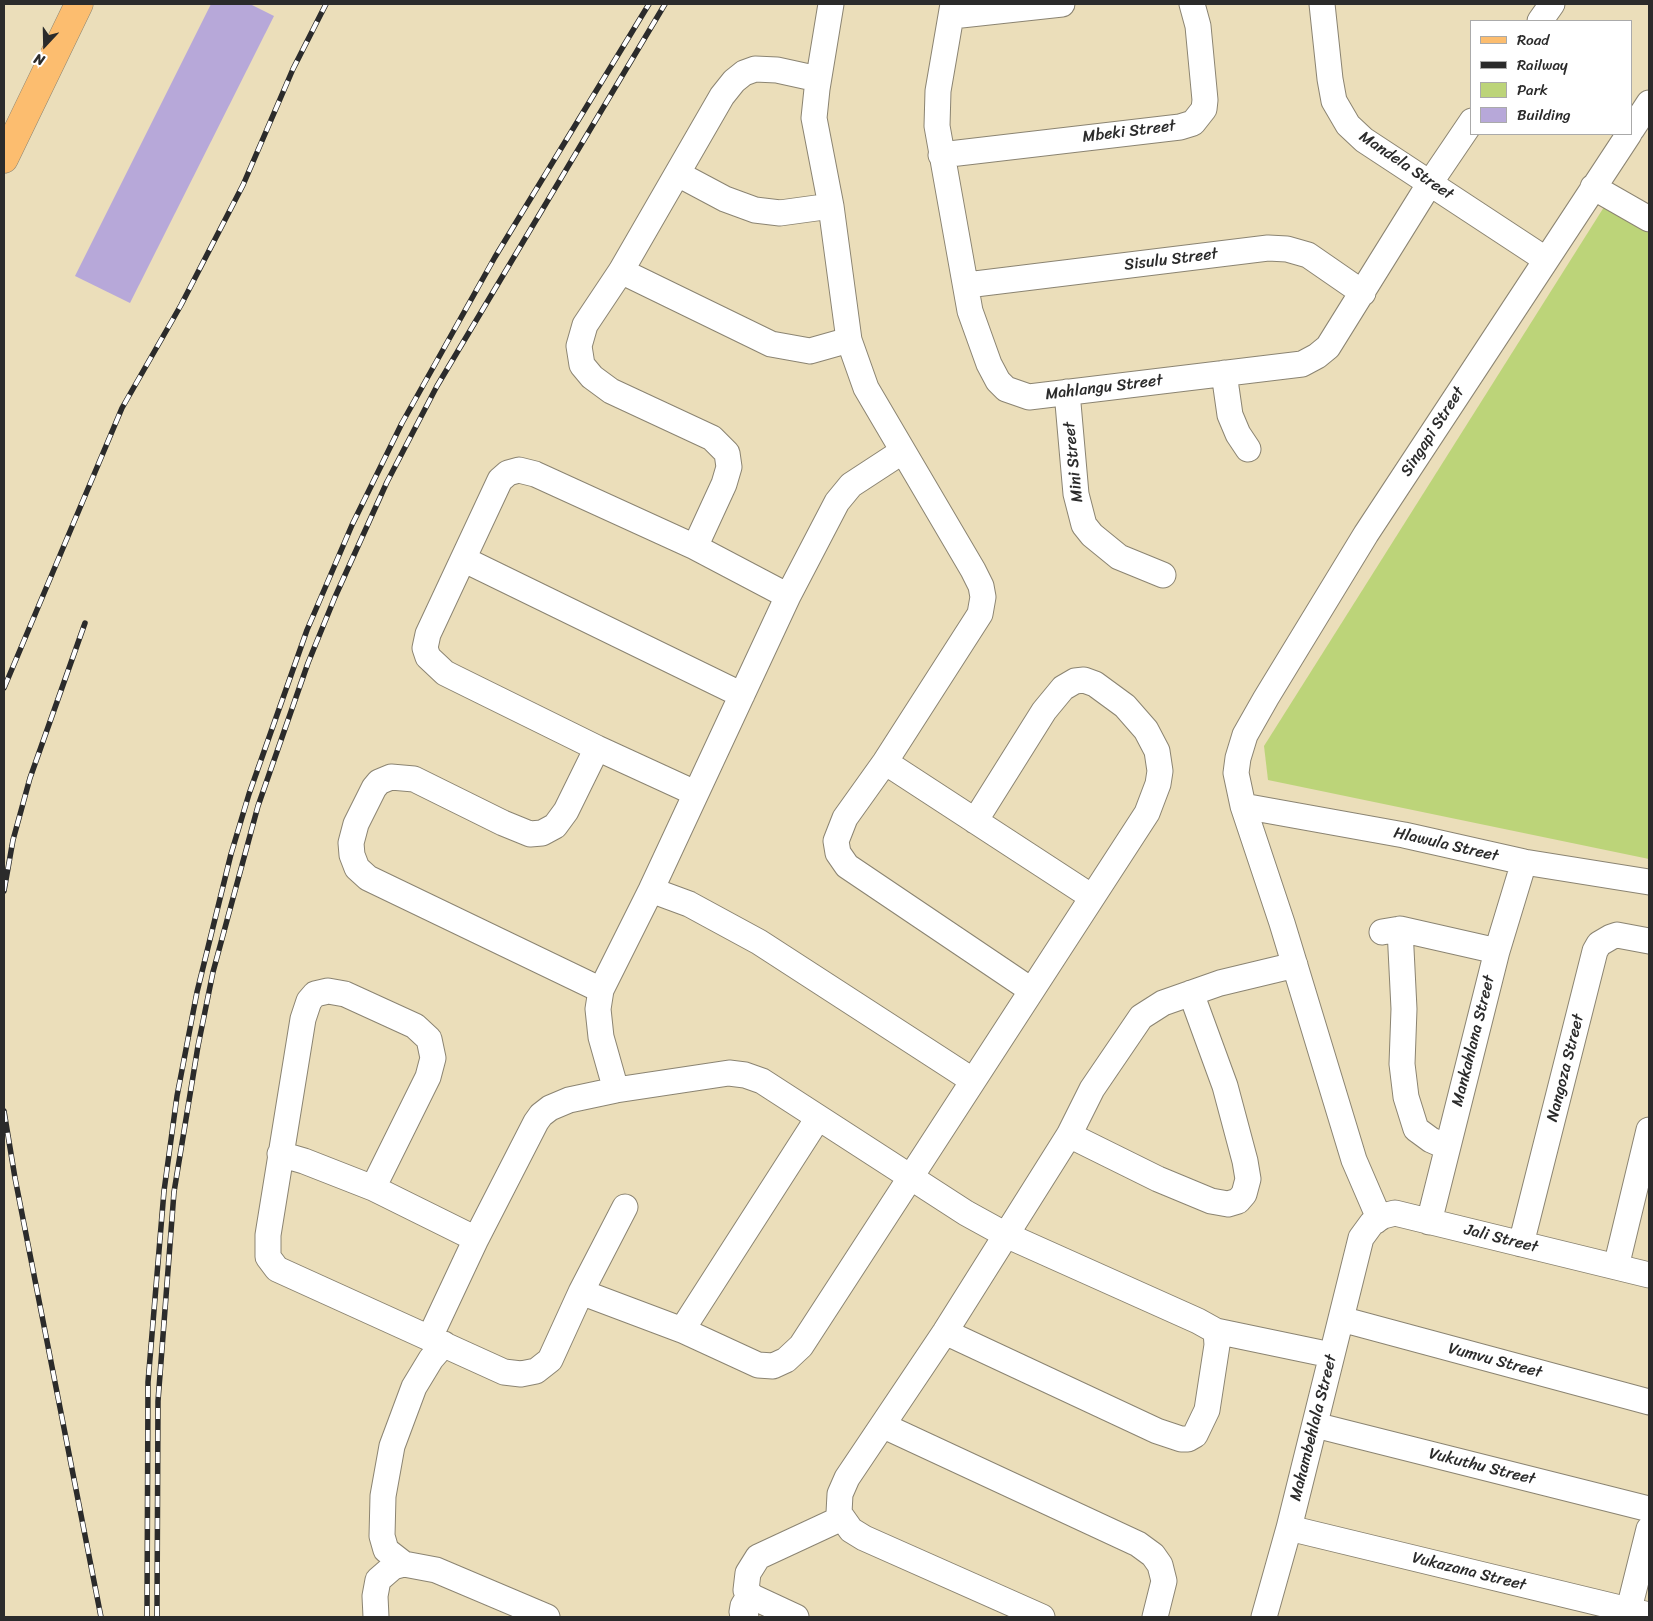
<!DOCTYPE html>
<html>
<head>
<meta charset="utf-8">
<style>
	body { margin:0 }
	#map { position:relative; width:1653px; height:1621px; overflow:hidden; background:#ebdeba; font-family:Sriracha,sans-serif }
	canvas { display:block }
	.frame { position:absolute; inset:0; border:5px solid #2b2b2b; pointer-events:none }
	.legend { position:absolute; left:1470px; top:20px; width:162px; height:115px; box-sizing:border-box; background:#fff; border:1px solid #aaa; margin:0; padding:6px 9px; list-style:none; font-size:15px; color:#2b2b2b }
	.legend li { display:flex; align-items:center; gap:10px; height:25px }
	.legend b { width:25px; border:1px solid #aaa }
	.north { position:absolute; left:20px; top:20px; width:50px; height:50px; -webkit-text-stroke:4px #fff; paint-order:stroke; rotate:201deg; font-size:14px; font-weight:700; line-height:20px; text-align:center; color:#2b2b2b }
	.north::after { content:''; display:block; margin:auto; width:18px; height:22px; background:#2b2b2b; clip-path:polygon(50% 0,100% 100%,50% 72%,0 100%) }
</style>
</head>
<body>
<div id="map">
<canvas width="1653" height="1621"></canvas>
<div class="frame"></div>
<ul class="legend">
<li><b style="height:6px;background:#fcbd6f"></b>Road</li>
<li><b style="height:6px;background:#2b2b2b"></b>Railway</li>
<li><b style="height:14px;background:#bcd479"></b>Park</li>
<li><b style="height:14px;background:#b7a8d9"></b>Building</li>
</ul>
<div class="north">N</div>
</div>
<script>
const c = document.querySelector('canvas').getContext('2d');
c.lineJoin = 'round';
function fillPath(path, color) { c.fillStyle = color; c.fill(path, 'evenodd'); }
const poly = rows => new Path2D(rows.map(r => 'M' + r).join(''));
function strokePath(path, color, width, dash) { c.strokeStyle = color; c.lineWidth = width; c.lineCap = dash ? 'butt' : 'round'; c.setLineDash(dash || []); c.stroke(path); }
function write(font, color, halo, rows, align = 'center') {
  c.font = font + ' Sriracha,sans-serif'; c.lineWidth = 4; c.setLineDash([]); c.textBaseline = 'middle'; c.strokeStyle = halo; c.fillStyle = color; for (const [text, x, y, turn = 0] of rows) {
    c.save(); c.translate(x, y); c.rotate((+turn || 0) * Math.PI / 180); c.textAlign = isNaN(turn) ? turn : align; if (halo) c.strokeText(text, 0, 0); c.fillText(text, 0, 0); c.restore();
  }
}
const green = poly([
	[1604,207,1649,233,1649,859,1268,780,1264,746]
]);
const building = poly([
	[211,4,250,4,274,16,130,303,75,276]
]);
const minor = poly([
	[831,4,817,89,814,118,831,206,849,340,866,388,973,570,981,586,983,597,980,614,885,762,845,818,836,841,838,853,847,866,1031,990],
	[953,4,938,91,937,126,970,311,989,364,998,381,1006,389,1029,397,1302,364,1317,356,1328,347,1430,183,1472,121],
	[1322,4,1330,79,1334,101,1348,125,1364,140,1545,259],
	[952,16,1062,4],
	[1540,21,1552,4],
	[1632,129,1649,103],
	[941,155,1180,127,1193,123,1204,109,1205,100,1198,26,1192,4],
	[678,174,725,199,755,210,780,213,831,206],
	[1593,187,1649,219],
	[621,271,771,344,810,351,849,340],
	[967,285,1268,248,1287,249,1308,255,1363,293],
	[1224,373,1230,415,1238,434,1248,449],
	[1067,392,1076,494,1084,525,1092,535,1119,557,1163,575],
	[695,547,724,484,729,467,727,453,712,438,611,391,592,377,582,365,579,346,585,325,621,271,722,96,734,81,744,73,755,69,777,70,818,79],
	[465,560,742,695],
	[597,748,566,811,555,826,542,833,530,834,503,823,414,779,391,777,379,782,374,788,356,824,351,843,352,855,357,868,368,878,601,990],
	[885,762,1092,897],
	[695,793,597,748,455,678,445,673,428,657,425,648,428,634,500,480,508,473,519,470,535,474,695,547,788,596],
	[1243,806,1404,835,1524,862,1649,882],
	[651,890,689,904,759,942,972,1080],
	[1400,929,1404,1009,1402,1064,1406,1097,1416,1129,1431,1140,1447,1147],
	[1382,932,1400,929,1497,951],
	[616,1090,601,1037,598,1009,601,990,651,890,788,596,837,502,851,485,903,451],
	[1069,1135,1158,1179,1211,1201,1228,1204,1238,1201,1244,1194,1248,1179,1245,1161,1225,1086,1191,993],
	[280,1154,304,1161,373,1188,476,1239],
	[373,1188,428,1077,433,1058,429,1039,415,1026,345,994,328,991,315,994,309,1001,303,1019,268,1235,268,1257,277,1269,504,1372,521,1374,536,1371,550,1360,581,1292,625,1207],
	[1376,1221,1376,1211,1354,1160,1282,923,1243,806,1236,773,1238,758,1245,735,1266,698,1366,534,1629,134],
	[1429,1222,1497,951,1524,862],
	[1521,1244,1595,951,1599,944,1611,937,1617,935,1649,941],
	[1616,1267,1649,1130],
	[581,1292,682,1330,758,1365,773,1366,786,1360,801,1346,1147,813,1158,784,1160,771,1157,751,1146,730,1125,706,1095,684,1084,680,1075,681,1063,688,1044,711,975,821],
	[1341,1319,1649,1402],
	[682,1330,818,1118],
	[1216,1331,1331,1355],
	[430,1337,476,1239,536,1122,541,1115,550,1108,569,1100,616,1090,729,1073,745,1075,762,1081,966,1213,1006,1235,1198,1321,1216,1331,1217,1345,1207,1410,1195,1435,1188,1439,1181,1439,1157,1431,945,1332],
	[1315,1425,1649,1509],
	[884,1426,1138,1544,1153,1555,1160,1565,1164,1581,1155,1617],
	[1289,1528,1649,1615],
	[404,1564,386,1550,382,1536,383,1496,392,1446,414,1387,431,1359,444,1344],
	[376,1617,375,1596,378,1580,393,1567,404,1564,436,1570,547,1617],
	[746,1617,742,1612,743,1606,746,1601,753,1597],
	[796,1617,753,1597,746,1590,748,1573,758,1557,842,1518],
	[1042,1617,864,1538,851,1530,839,1513,840,1494,847,1478,945,1332,1069,1135,1092,1089,1141,1017,1163,1003,1220,983,1295,965],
	[1264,1617,1289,1528,1361,1238,1372,1223,1383,1216,1395,1213,1649,1275],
	[1627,1617,1649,1529]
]);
const major = poly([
	[4,159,79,4]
]);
const rail = poly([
	[4,688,122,408,181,305,243,185,293,69,326,4],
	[4,891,13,840,30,778,85,623],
	[4,1111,15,1178,101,1617],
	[147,1617,148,1382,164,1191,177,1096,197,992,231,854,249,794,307,630,352,525,402,423,495,257,649,4],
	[157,1617,158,1401,174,1192,198,1046,213,972,258,806,308,663,335,597,387,482,437,386,665,4]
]);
const streetNames = [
	["Mbeki Street",1129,132,-7],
	["Mandela Street",1406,166,34],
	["Sisulu Street",1171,260,-7],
	["Mahlangu Street",1104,388,-7],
	["Singapi Street",1433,432,-57],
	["Mini Street",1074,462,-96],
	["Hlawula Street",1446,845,13],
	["Mankahlana Street",1474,1041,-76],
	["Nangoza Street",1566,1068,-76],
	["Jali Street",1501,1239,14],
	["Vumvu Street",1495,1361,15],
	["Mahambehlala Street",1314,1428,-76],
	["Vukuthu Street",1482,1467,14],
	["Vukazana Street",1469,1572,14]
];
fillPath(green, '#bcd479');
fillPath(building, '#b7a8d9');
strokePath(minor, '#8b8472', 27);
strokePath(major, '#8b8472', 29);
strokePath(minor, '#fff', 25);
strokePath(major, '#fcbd6f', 28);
strokePath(rail, '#2b2b2b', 5.5);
strokePath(rail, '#fff', 4, [11]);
write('16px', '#2b2b2b', '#fff', streetNames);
</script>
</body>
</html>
